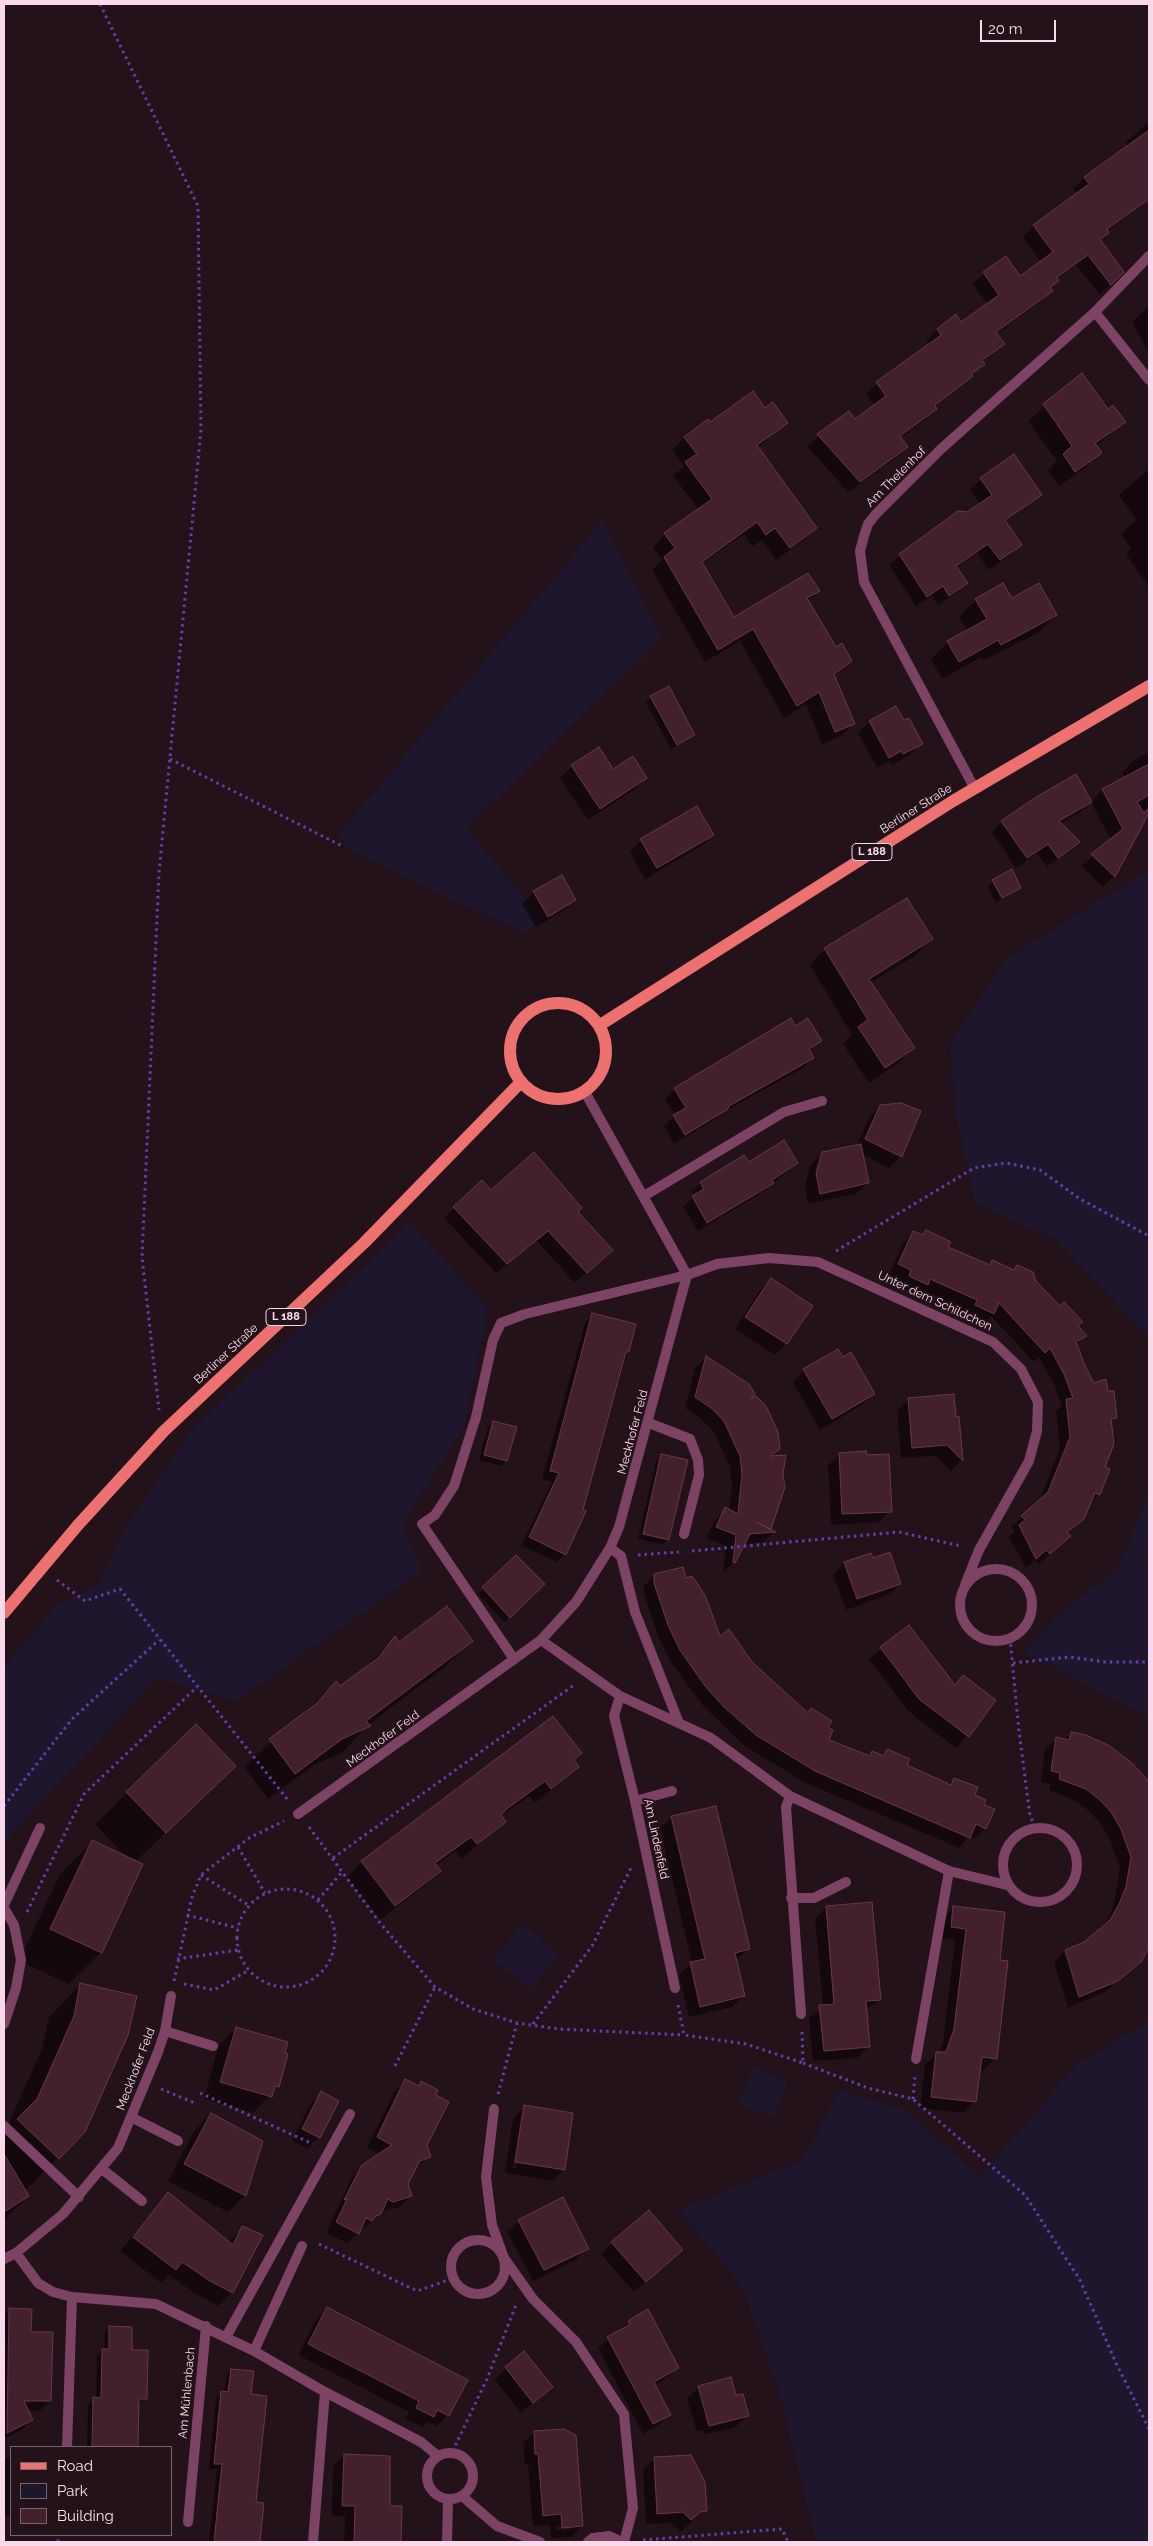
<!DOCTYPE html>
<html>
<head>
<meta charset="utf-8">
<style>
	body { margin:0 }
	#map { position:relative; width:1153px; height:2546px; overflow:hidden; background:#24121a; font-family:Raleway,sans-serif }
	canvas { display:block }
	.frame { position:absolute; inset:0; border:5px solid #fadaea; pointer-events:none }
	.legend { position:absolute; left:10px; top:2446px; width:162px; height:90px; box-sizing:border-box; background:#24121a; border:1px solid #7a626d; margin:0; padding:6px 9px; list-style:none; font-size:15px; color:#fadaea }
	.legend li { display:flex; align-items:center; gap:10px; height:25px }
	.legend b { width:25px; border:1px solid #7a626d }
	.scale { position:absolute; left:980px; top:20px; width:76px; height:22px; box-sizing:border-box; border:2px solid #fadaea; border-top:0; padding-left:6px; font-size:15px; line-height:18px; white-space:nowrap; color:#fadaea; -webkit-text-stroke:4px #24121a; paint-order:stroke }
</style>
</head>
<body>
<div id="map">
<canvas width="1153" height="2546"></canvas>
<div class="frame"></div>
<ul class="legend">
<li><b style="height:6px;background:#ed716e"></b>Road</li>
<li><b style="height:14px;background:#1e162d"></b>Park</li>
<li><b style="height:14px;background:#43202e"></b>Building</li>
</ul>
<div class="scale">20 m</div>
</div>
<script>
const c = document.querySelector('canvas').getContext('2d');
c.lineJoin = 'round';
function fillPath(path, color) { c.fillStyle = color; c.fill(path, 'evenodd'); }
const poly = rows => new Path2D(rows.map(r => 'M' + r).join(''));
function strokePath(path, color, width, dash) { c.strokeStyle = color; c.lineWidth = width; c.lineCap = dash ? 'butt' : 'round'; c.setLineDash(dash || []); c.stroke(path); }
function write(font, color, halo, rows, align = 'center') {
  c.font = font + ' Raleway,sans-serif'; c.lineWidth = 4; c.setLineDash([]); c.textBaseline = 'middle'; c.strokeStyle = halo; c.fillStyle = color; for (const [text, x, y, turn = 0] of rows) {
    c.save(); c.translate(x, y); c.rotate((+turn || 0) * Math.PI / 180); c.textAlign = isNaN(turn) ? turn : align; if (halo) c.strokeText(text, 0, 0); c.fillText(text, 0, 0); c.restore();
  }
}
const green = poly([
	[602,521,662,638,466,828,542,920,523,933,344,847,340,833],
	[1149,871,1149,1338,1057,1240,975,1203,956,1114,950,1043,1008,957],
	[410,1223,488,1309,464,1427,402,1524,422,1571,236,1701,156,1678,4,1843,4,1667,56,1607,100,1583,127,1526,191,1431],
	[1149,1493,1149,1718,1024,1651,1060,1613,1118,1568],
	[523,1924,559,1956,530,1990,493,1959],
	[1149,2017,1149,2542,816,2542,780,2395,743,2288,679,2210,803,2160,839,2090,903,2110,980,2177,1076,2065,1140,2027],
	[753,2067,788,2081,773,2117,738,2103]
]);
const shadow = poly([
	[1149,122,1149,199,1107,231,1099,241,1122,272,1100,295,1076,265,1056,279,1049,289,1051,291,1040,302,996,334,1003,344,982,362,983,364,934,406,936,409,925,420,900,438,907,447,896,458,848,492,807,446,848,412,855,421,875,406,866,394,877,383,930,345,926,341,937,330,955,316,961,324,988,305,973,284,984,273,1006,257,1020,277,1041,262,1023,237,1034,226,1077,194,1073,189,1084,178,1128,147,1125,143],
	[1149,306,1149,353,1132,322],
	[1082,374,1108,410,1124,422,1096,446,1100,453,1085,468,1059,486,1048,470,1057,461,1028,421],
	[765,410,786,423,757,448,815,528,802,541,776,560,762,540,752,547,744,534,702,564,734,619,819,591,808,601,835,648,850,661,834,676,854,724,841,736,822,744,806,704,784,718,740,641,705,662,652,570,662,560,653,547,665,534,699,510,673,476,684,466,672,450,685,437,710,424],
	[1149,469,1149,587,1126,554,1131,549,1121,534,1136,520,1119,495],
	[981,479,1040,494,1005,522,1021,545,1010,555,989,570,977,553,956,568,967,583,956,593,938,605,932,596,916,606,889,565,900,555,980,504,970,489],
	[976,600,1011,600,1056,615,1039,632,983,661,981,657,942,679,931,659,948,642,967,631,959,617],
	[651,697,694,735,688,740,671,749,646,703],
	[896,707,904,722,921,743,910,755,892,765,890,761,877,768,858,733,869,722],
	[598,749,613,771,645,778,634,790,588,820,560,778,572,766],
	[1149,752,1149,807,1142,811,1143,815,1149,812,1114,876,1103,887,1081,866,1111,840,1091,802,1102,790,1125,778,1122,773,1133,761],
	[1090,802,1080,812,1059,824,1078,842,1047,867,1037,853,1016,868,992,832,1002,821],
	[713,835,701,846,645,879,630,852,641,840],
	[561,876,574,900,563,911,536,927,522,904,534,892],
	[993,881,1020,887,996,903,988,887],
	[931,939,916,955,870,983,914,1048,898,1063,869,1083,843,1044,852,1035,810,965,825,949],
	[820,1041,809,1052,813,1058,803,1068,723,1112,716,1119,674,1144,664,1126,675,1115,665,1099,675,1089],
	[880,1106,920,1112,901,1156,889,1168,862,1154,868,1183,856,1194,808,1204,805,1185,811,1165,823,1153,857,1146,869,1118],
	[748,1163,797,1163,763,1192,698,1231,683,1207,694,1196,691,1192,701,1183],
	[491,1192,577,1212,600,1260,575,1283,537,1241,496,1273,444,1218,454,1208],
	[914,1232,922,1236,926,1232,946,1247,988,1266,992,1261,1013,1271,1017,1267,1035,1282,1086,1336,1076,1345,1093,1384,1107,1393,1115,1418,1110,1423,1099,1494,1089,1504,1083,1519,1067,1533,1059,1546,1039,1564,1035,1560,1026,1568,1009,1537,1015,1531,1011,1527,1039,1502,1060,1448,1056,1411,1062,1405,1054,1384,1039,1357,1034,1362,991,1316,983,1324,965,1316,968,1311,921,1289,916,1294,899,1286,902,1280,889,1275,903,1243],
	[771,1280,811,1306,786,1344,775,1355,735,1329,759,1291],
	[593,1315,635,1325,582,1511,565,1554,557,1562,521,1546,552,1482,542,1479,585,1323],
	[706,1358,747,1403,779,1449,771,1457,782,1474,784,1487,768,1530,774,1532,764,1542,743,1544,734,1562,723,1573,726,1546,706,1538,715,1520,726,1509,729,1511,732,1486,730,1467,714,1432,700,1418,685,1408,695,1368],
	[842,1359,874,1394,862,1405,820,1430,793,1382,804,1370],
	[908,1400,958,1418,962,1460,951,1471,935,1456,901,1458,897,1411],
	[494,1422,515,1428,506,1461,501,1466,479,1460,488,1427],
	[840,1454,890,1511,879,1522,831,1525,828,1465],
	[662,1455,668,1539,663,1545,638,1539,656,1461],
	[516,1557,543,1584,504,1622,478,1594],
	[872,1560,900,1584,888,1595,846,1610,833,1575,844,1563],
	[654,1575,685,1579,719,1638,751,1663,807,1714,827,1728,828,1741,868,1757,872,1752,882,1756,887,1751,905,1766,949,1785,954,1779,983,1805,985,1828,975,1838,969,1836,959,1848,804,1782,745,1746,704,1707,670,1661,658,1636,644,1594,644,1586],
	[909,1627,954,1686,963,1677,995,1701,956,1748,908,1711,869,1659],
	[395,1638,399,1643,471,1640,445,1667,368,1725,343,1752,314,1765,268,1799,244,1767,336,1683,340,1688,364,1669],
	[1071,1733,1132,1765,1149,1784,1149,1949,1128,1973,1105,1992,1068,2008,1054,1962,1065,1951,1094,1936,1109,1917,1115,1900,1120,1868,1110,1840,1100,1823,1089,1811,1074,1800,1049,1790,1050,1784,1041,1782,1045,1750,1056,1739,1064,1741],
	[573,1761,578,1767,562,1782,535,1803,529,1796,500,1817,504,1822,461,1859,455,1851,435,1866,440,1871,424,1886,380,1920,347,1877,362,1862],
	[127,1793,202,1798,135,1862,101,1952,69,1984,19,1961,60,1874,92,1842,127,1858,95,1824],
	[672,1817,748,1949,736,1961,744,1996,732,2007,689,2017,679,1975,692,1963,660,1828],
	[826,1907,879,1999,865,2011,869,2046,857,2058,813,2061,809,2018,823,2006,815,1919],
	[954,1907,998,1961,995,2058,984,2070,979,2069,975,2101,964,2113,920,2108,925,2064,939,2053,943,2042,955,1940,940,1938,942,1919],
	[80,1985,84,2131,25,2191,28,2196,4,2220,4,2134,42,2049,49,2017],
	[236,2028,277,2086,254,2113,204,2099,219,2045],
	[405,2081,417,2087,421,2083,426,2145,430,2157,414,2169,406,2184,410,2196,400,2207,382,2212,347,2243,326,2233,352,2177,380,2154,367,2148,395,2091],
	[321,2093,338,2101,319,2137,308,2149,292,2141,310,2104],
	[525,2107,563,2170,552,2181,505,2173,513,2118],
	[521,2118,524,2118,516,2168,513,2168],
	[211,2114,245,2195,228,2212,168,2181,194,2131],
	[168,2193,228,2242,243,2228,262,2235,232,2292,218,2306,196,2294,169,2275,161,2283,120,2251],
	[519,2221,587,2248,576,2260,533,2281,507,2232],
	[612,2243,682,2250,634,2292,601,2254],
	[9,2309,30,2333,50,2401,40,2411,27,2410,32,2420,22,2430,4,2439,4,2315],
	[327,2309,448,2415,437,2426,427,2422,422,2427,405,2419,409,2412,298,2355,316,2320],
	[630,2321,678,2367,668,2377,654,2385,669,2415,659,2425,643,2434,598,2348],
	[110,2328,130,2351,146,2399,138,2404,137,2447,87,2447,88,2404,96,2399,97,2356,104,2350,105,2333],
	[524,2353,551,2387,521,2413,494,2379],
	[231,2370,250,2395,254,2504,262,2504,259,2542,209,2542,217,2469,209,2469,216,2398,224,2393,226,2376],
	[699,2387,747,2415,736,2427,703,2435,703,2431,696,2430,687,2398],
	[534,2432,582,2526,571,2537,551,2538,550,2525,533,2526,528,2464,525,2465,523,2443],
	[572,2526,572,2529,556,2530,555,2527],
	[344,2455,389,2507,391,2542,344,2542,345,2516,332,2516,333,2466],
	[11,2457,11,2515,4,2516,4,2459],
	[655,2458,703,2480,692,2521,681,2532,671,2523,646,2524,643,2470]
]);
const building = poly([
	[1149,130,1149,199,1107,229,1109,233,1100,239,1124,272,1111,285,1088,255,1057,277,1059,281,1050,287,1053,291,996,332,1005,344,982,360,985,364,971,374,973,376,935,405,937,409,900,436,908,447,860,482,817,434,849,411,855,419,886,396,876,382,941,335,937,329,956,314,961,322,999,295,983,272,1006,256,1020,276,1053,252,1033,225,1089,184,1084,177,1149,130],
	[1082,373,1108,409,1113,405,1126,422,1095,443,1102,453,1075,472,1063,454,1072,446,1043,404,1082,373],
	[753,391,765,408,773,402,788,423,757,445,817,528,790,548,775,528,766,535,757,522,702,562,734,617,808,573,820,591,807,598,836,647,842,643,852,661,834,674,855,724,835,732,819,692,797,706,753,629,718,650,664,557,675,548,664,533,712,499,685,462,697,454,684,437,708,419,710,422,753,391],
	[1014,454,1042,495,1005,520,1022,545,1000,560,988,544,956,566,968,583,949,596,943,586,927,597,899,554,958,511,967,512,992,495,980,478,1014,454],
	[1003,583,1012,598,1039,583,1057,615,1001,645,998,640,959,662,947,641,987,619,975,599,1003,583],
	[669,686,695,735,677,745,650,696,669,686],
	[896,706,904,720,909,718,923,744,903,754,901,751,889,758,869,721,896,706],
	[599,747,613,769,633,756,647,778,600,809,571,765,599,747],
	[1149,764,1149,795,1137,802,1144,813,1149,808,1149,813,1115,877,1091,854,1123,829,1102,789,1149,764],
	[1076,774,1092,802,1059,821,1080,842,1058,858,1048,844,1027,858,1001,821,1033,799,1076,774],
	[697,806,714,835,657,868,640,839,697,806],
	[1012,869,1021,888,1002,898,992,880,1012,869],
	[562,875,576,900,548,917,533,891,562,875],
	[907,898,933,939,869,979,915,1048,885,1068,858,1027,868,1020,824,948,907,898],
	[791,1018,795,1026,808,1018,822,1041,809,1049,814,1058,729,1106,728,1109,685,1135,673,1115,686,1108,674,1088,791,1018],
	[901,1103,921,1111,902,1157,865,1139,880,1105,901,1103],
	[784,1140,798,1163,772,1180,774,1183,764,1189,707,1223,692,1196,704,1189,700,1182,744,1155,749,1162,784,1140],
	[861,1144,869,1183,820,1194,816,1173,822,1152,861,1144],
	[534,1152,582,1208,578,1212,613,1250,587,1273,548,1231,507,1264,453,1207,482,1180,491,1190,534,1152],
	[926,1230,951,1242,948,1247,990,1265,992,1260,1014,1270,1017,1265,1033,1272,1036,1281,1060,1306,1064,1302,1083,1322,1078,1326,1087,1336,1076,1342,1085,1366,1094,1383,1106,1379,1108,1391,1114,1391,1117,1418,1111,1419,1114,1444,1105,1467,1110,1469,1100,1495,1095,1493,1084,1519,1067,1532,1071,1536,1050,1554,1046,1550,1036,1559,1019,1525,1025,1520,1021,1516,1048,1492,1070,1437,1066,1399,1073,1398,1064,1374,1050,1348,1045,1353,999,1303,994,1314,975,1305,977,1300,930,1279,928,1285,909,1276,911,1270,898,1264,913,1231,923,1235,926,1230],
	[771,1278,813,1306,787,1344,745,1317,771,1278],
	[592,1313,636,1324,629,1352,626,1352,583,1510,586,1511,566,1555,529,1537,559,1473,550,1471,592,1313],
	[838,1349,843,1357,851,1352,875,1394,832,1419,803,1369,838,1349],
	[706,1356,749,1384,755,1394,751,1399,756,1396,766,1406,778,1432,780,1449,770,1456,786,1455,783,1474,785,1487,771,1529,756,1522,776,1532,750,1534,735,1563,733,1562,736,1535,716,1527,725,1507,738,1514,742,1474,740,1456,724,1421,711,1408,695,1397,706,1356],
	[954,1394,956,1417,959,1416,963,1461,947,1445,912,1448,908,1398,954,1394],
	[493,1421,517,1427,507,1461,484,1455,493,1421],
	[866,1451,867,1455,889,1454,892,1512,842,1514,839,1453,866,1451],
	[661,1454,688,1460,669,1540,643,1534,661,1454],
	[890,1552,901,1584,857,1599,844,1562,871,1553,873,1558,890,1552],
	[516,1555,545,1584,510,1618,482,1587,516,1555],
	[683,1567,686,1578,692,1576,705,1595,720,1636,729,1629,752,1662,808,1713,811,1708,832,1721,828,1727,833,1730,829,1740,870,1756,872,1751,884,1756,887,1749,910,1759,907,1765,951,1785,954,1778,978,1787,975,1795,986,1800,984,1805,995,1809,986,1829,976,1824,970,1838,815,1771,756,1735,724,1707,705,1686,680,1650,668,1625,654,1583,654,1574,683,1567],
	[447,1606,473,1641,366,1721,371,1726,342,1739,295,1774,269,1739,317,1703,336,1681,340,1686,378,1658,395,1636,399,1642,447,1606],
	[909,1625,955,1685,963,1675,996,1700,969,1737,919,1699,880,1647,909,1625],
	[553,1716,582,1753,574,1760,579,1767,551,1789,545,1781,508,1808,501,1815,506,1822,477,1844,471,1837,435,1863,441,1871,395,1906,361,1861,553,1716],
	[196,1724,236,1766,166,1833,126,1792,196,1724],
	[1071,1732,1086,1735,1110,1746,1133,1764,1149,1782,1149,1948,1141,1962,1118,1981,1079,1997,1065,1950,1084,1942,1110,1920,1119,1904,1126,1887,1131,1857,1121,1829,1111,1812,1100,1800,1086,1789,1059,1779,1060,1773,1051,1771,1056,1737,1069,1740,1071,1732],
	[716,1806,750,1949,735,1953,745,1996,700,2007,690,1962,705,1959,671,1816,716,1806],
	[92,1840,143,1864,102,1953,50,1929,92,1840],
	[872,1902,881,2000,866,2001,870,2047,824,2051,819,2005,834,2004,826,1906,872,1902],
	[953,1906,1005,1912,1000,1960,1008,1961,997,2059,982,2057,976,2102,931,2097,936,2052,946,2052,954,2029,966,1929,951,1927,953,1906],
	[80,1983,137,1996,128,2035,85,2132,59,2159,17,2119,37,2099,74,2016,80,1983],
	[236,2027,288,2042,285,2053,288,2054,279,2087,275,2086,272,2097,220,2082,236,2027],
	[405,2079,419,2086,421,2081,438,2090,436,2095,449,2102,427,2145,431,2157,420,2161,408,2184,412,2196,393,2202,388,2199,381,2214,376,2216,372,2221,366,2218,359,2234,336,2222,347,2199,344,2200,362,2165,392,2145,377,2137,405,2079],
	[321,2091,339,2101,320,2138,302,2129,321,2091],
	[524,2105,573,2113,565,2170,515,2162,524,2105],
	[211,2113,263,2141,246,2196,184,2164,211,2113],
	[4,2154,29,2196,4,2212,4,2154],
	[168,2192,233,2245,242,2226,263,2235,233,2293,210,2281,182,2262,176,2270,133,2237,168,2192],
	[563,2197,589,2249,544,2270,518,2220,563,2197],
	[649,2210,683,2250,646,2282,611,2242,649,2210],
	[327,2307,468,2380,449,2416,437,2410,434,2417,416,2408,419,2401,308,2344,327,2307],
	[9,2308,32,2309,31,2332,53,2332,51,2401,24,2401,33,2420,7,2433,9,2308],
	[648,2309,679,2368,654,2382,671,2415,653,2424,607,2337,629,2325,629,2320,648,2309],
	[109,2326,132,2327,132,2350,148,2350,147,2399,139,2399,138,2447,92,2446,93,2397,101,2398,102,2349,109,2349,109,2326],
	[524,2351,553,2387,533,2403,505,2367,524,2351],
	[231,2369,254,2371,251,2394,267,2396,256,2502,264,2503,260,2542,214,2542,222,2464,214,2464,221,2391,228,2392,231,2369],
	[731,2377,736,2395,743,2394,749,2416,709,2426,698,2386,731,2377],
	[564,2429,576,2435,583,2526,562,2528,561,2514,543,2516,538,2454,535,2454,534,2431,564,2429],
	[344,2454,390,2456,390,2506,402,2506,401,2542,354,2542,355,2506,342,2506,344,2454],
	[691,2455,705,2482,707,2511,700,2512,691,2520,683,2512,657,2514,654,2457,691,2455]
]);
const path = poly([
	[100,4,198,206,201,429,159,873,142,1257,159,1410],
	[170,759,344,847],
	[836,1251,974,1168,1006,1163,1040,1170,1080,1199,1149,1236],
	[692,1551,899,1532,961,1546],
	[638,1555,679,1552],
	[57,1580,85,1601,120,1589,288,1800],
	[1010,1638,1019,1731,1030,1816,1036,1828],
	[1013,1663,1070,1657,1105,1662,1149,1662],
	[4,1806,72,1719,159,1640],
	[309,1827,380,1923,435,1987,473,2009,517,2023,559,2029,684,2035],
	[238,1847,265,1893],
	[333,1858,574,1685],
	[201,1875,248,1905],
	'237 1938a49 49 0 1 1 98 0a49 49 0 1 1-98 0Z',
	[318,1900,342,1872],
	[27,1912,84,1794,197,1687],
	[187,1915,238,1928],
	[177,1959,238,1950],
	[174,1981,192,1897,201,1875,249,1838,284,1821],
	[184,1984,214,1990,249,1970],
	[678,2005,684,2035,746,2044,803,2063,802,2032],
	[533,2024,592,1946,631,1868],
	[803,2063,868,2088,913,2099,1025,2195,1080,2280,1116,2363,1149,2429],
	[395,2066,435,1987],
	[161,2089,195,2103],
	[200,2093,313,2144],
	[498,2094,517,2023],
	[913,2099,915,2075],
	[319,2244,417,2291,454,2278],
	[457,2452,456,2444,487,2379,516,2305],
	[643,2540,782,2529,788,2542],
	[58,2542,59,2535]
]);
const lane = poly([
	[649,1423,690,1439,698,1460,699,1475,684,1534],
	[514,1659,422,1524,435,1515,454,1486,476,1417,493,1340,501,1323,525,1314,687,1275],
	[635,1801,672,1791],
	[791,1898,814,1898,846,1882],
	[4,1905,40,1828],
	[4,1908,14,1925,21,1960,16,1988,4,2024],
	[165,2031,213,2046],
	[131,2117,178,2141],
	[4,2126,79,2197],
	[102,2169,142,2201],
	[226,2337,350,2114]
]);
const street = poly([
	[1095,312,1149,380],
	[975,789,864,582,860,551,864,536,868,524,876,514,941,449,1095,312,1149,256],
	[644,1196,784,1112,822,1101],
	[687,1275,717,1264,769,1258,818,1262,993,1342,1021,1369,1038,1402,1037,1431,1029,1461,979,1550,965,1585],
	[610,1548,621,1556,635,1612,679,1723],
	'960 1605a36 36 0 1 1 72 0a36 36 0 1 1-72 0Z',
	[541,1640,620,1696,711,1738,790,1796,949,1871,1007,1885],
	[620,1696,614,1716,635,1801,675,1988],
	[790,1796,786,1807,801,2014],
	[298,1814,541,1640,576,1602,610,1548,619,1527,687,1275,585,1092],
	'1003 1865a37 37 0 1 1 74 0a37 37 0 1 1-74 0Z',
	[916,2059,949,1871],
	[494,2109,486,2177,492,2225,504,2258,533,2299,576,2342,624,2414,633,2508,624,2542],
	'451 2267a27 27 0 1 1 54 0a27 27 0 1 1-54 0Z',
	[16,2253,38,2283,53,2292,72,2297,156,2304,254,2351,325,2392,421,2442,438,2456],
	[4,2259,16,2253,63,2214,118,2148,158,2052,165,2031,171,1996],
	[254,2351,302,2246],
	[67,2447,72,2297],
	'427 2476a23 23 0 1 1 46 0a23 23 0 1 1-46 0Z',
	[462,2496,497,2526,540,2542],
	[188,2522,206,2326],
	[313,2542,325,2392],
	[447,2542,448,2500],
	[588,2542,593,2538,609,2536,622,2542]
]);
const primary = poly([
	'510 1051a48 48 0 1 1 96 0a48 48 0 1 1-96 0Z',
	[600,1025,953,801,1149,686],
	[4,1613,78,1525,164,1431,364,1243,521,1082]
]);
const shields = [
	[872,852,40],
	[286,1317,40]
];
const shieldNames = [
	["L 188",872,852],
	["L 188",286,1317]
];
const streetNames = [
	["Am Thelenhof",896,477,-45],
	["Berliner Straße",916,809,-32],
	["Unter dem Schildchen",935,1301,25],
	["Berliner Straße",226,1354,-43],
	["Meckhofer Feld",633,1432,-75],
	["Meckhofer Feld",383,1739,-36],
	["Am Lindenfeld",656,1839,78],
	["Meckhofer Feld",136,2069,-69],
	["Am Mühlenbach",187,2393,-85]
];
fillPath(green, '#1e162d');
fillPath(shadow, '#0007');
fillPath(building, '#43202e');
strokePath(building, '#6c354b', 1);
strokePath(path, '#623fa9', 3, [2.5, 4]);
strokePath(lane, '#7d4364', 10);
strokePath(street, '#7d4364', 10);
strokePath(primary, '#ed716e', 12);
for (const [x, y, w] of shields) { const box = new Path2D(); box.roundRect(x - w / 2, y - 8.5, w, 17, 4); c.fillStyle = '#24121a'; c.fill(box); strokePath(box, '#fadaea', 1); }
write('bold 11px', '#fadaea', null, shieldNames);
write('12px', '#fadaea', '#24121a', streetNames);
</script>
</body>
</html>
